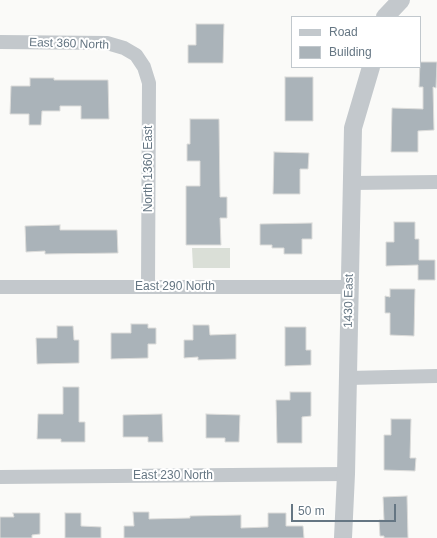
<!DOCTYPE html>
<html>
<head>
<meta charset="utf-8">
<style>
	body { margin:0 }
	#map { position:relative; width:437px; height:538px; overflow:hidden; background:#fafaf8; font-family:Helvetica,sans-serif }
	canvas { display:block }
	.legend { position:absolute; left:291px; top:16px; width:130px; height:52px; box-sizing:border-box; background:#fff; border:1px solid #c1c8cd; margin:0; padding:5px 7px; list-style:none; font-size:12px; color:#657683 }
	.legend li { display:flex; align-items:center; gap:8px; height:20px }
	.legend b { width:20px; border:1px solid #c1c8cd }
	.scale { position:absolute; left:291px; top:504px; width:105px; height:18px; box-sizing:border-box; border:2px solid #657683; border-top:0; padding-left:5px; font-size:12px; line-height:14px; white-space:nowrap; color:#657683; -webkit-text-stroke:3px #fff; paint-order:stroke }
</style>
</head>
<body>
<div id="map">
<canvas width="437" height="538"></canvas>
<ul class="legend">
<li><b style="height:5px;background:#c3c8cc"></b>Road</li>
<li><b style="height:11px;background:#aab3b9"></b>Building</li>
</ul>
<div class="scale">50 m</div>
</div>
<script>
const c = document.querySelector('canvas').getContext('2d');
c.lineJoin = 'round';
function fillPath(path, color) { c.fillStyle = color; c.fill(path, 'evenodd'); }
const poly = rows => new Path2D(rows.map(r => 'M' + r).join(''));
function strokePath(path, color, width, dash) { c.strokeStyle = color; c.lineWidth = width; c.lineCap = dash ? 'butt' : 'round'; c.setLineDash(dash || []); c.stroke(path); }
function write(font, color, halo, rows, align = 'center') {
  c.font = font + ' Helvetica,sans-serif'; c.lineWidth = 4; c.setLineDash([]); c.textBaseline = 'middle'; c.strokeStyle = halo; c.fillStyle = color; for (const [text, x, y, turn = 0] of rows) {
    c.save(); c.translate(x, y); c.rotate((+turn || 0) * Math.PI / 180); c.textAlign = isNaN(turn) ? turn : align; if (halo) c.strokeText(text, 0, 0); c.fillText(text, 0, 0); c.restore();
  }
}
const green = poly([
	[192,248,230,248,230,268,193,268]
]);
const building = poly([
	[196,24,224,24,223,63,188,63,188,45,196,45,196,24],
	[420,62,437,62,436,88,433,87,434,130,418,131,418,152,391,152,392,108,423,109,423,87,419,87,420,62],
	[285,77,313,77,313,121,285,121,285,77],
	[30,78,54,78,54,80,108,80,109,119,81,119,81,106,60,106,60,111,42,111,41,125,29,125,29,114,10,114,11,86,30,86,30,78],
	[190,119,219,119,220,197,227,197,227,218,220,218,221,245,186,245,186,186,200,186,200,161,187,161,187,144,190,144,190,119],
	[274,152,309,153,308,169,300,169,300,194,273,194,274,152],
	[394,222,415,222,415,239,419,239,419,260,435,260,435,280,418,280,418,265,386,266,386,242,394,242,394,222],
	[312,223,312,239,302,239,302,254,284,254,284,248,272,248,272,245,260,245,260,224,312,223],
	[60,225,60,230,117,230,118,253,45,254,45,251,26,252,25,226,60,225],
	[390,289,415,289,414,336,390,335,390,313,385,313,385,296,390,297,390,289],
	[131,324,148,324,148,328,156,328,156,344,148,344,148,358,111,359,111,333,131,333,131,324],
	[193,325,209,325,210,335,236,334,236,359,198,360,198,357,184,358,184,340,193,340,193,325],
	[57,326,73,326,74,340,79,340,79,363,37,364,36,338,57,338,57,326],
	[285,327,306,327,306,350,311,350,311,365,285,366,285,327],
	[63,387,79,387,79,422,85,422,85,442,61,442,61,439,37,439,38,414,63,414,63,387],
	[290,392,311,392,311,416,302,417,302,443,277,443,276,400,290,400,290,392],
	[162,414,163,442,148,442,148,437,123,437,123,415,162,414],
	[206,414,240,415,239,442,225,442,225,438,206,438,206,414],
	[391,419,411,419,410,458,416,458,415,471,384,470,384,435,391,435,391,419],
	[407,496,408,538,384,538,384,536,380,536,379,520,384,520,383,497,407,496],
	[133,512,149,512,149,519,190,518,190,516,241,515,241,528,268,527,268,513,286,513,286,526,303,526,304,538,124,538,124,526,134,526,133,512],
	[13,513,40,513,40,534,32,535,32,538,0,538,0,517,14,517,13,513],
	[65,513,81,513,81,526,101,527,101,538,65,538,65,513]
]);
const minor = poly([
	[0,42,107,43,124,48,136,55,144,67,149,83,148,287],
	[352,183,437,182],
	[0,287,349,287],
	[348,378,437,376],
	[0,477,346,474]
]);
const tertiary = poly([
	[385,17,401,0],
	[343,538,346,474,353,128,371,67]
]);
const streetNames = [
	["East 360 North",69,44,2],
	["North 1360 East",149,169,-90],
	["East 290 North",175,287],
	["1430 East",349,301,-89],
	["East 230 North",173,476]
];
fillPath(green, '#dadfd7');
fillPath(building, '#aab3b9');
strokePath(building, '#dcdcda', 1);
strokePath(minor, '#c3c8cc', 14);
strokePath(tertiary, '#c3c8cc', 18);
write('12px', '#657683', '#fff', streetNames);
</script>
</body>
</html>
